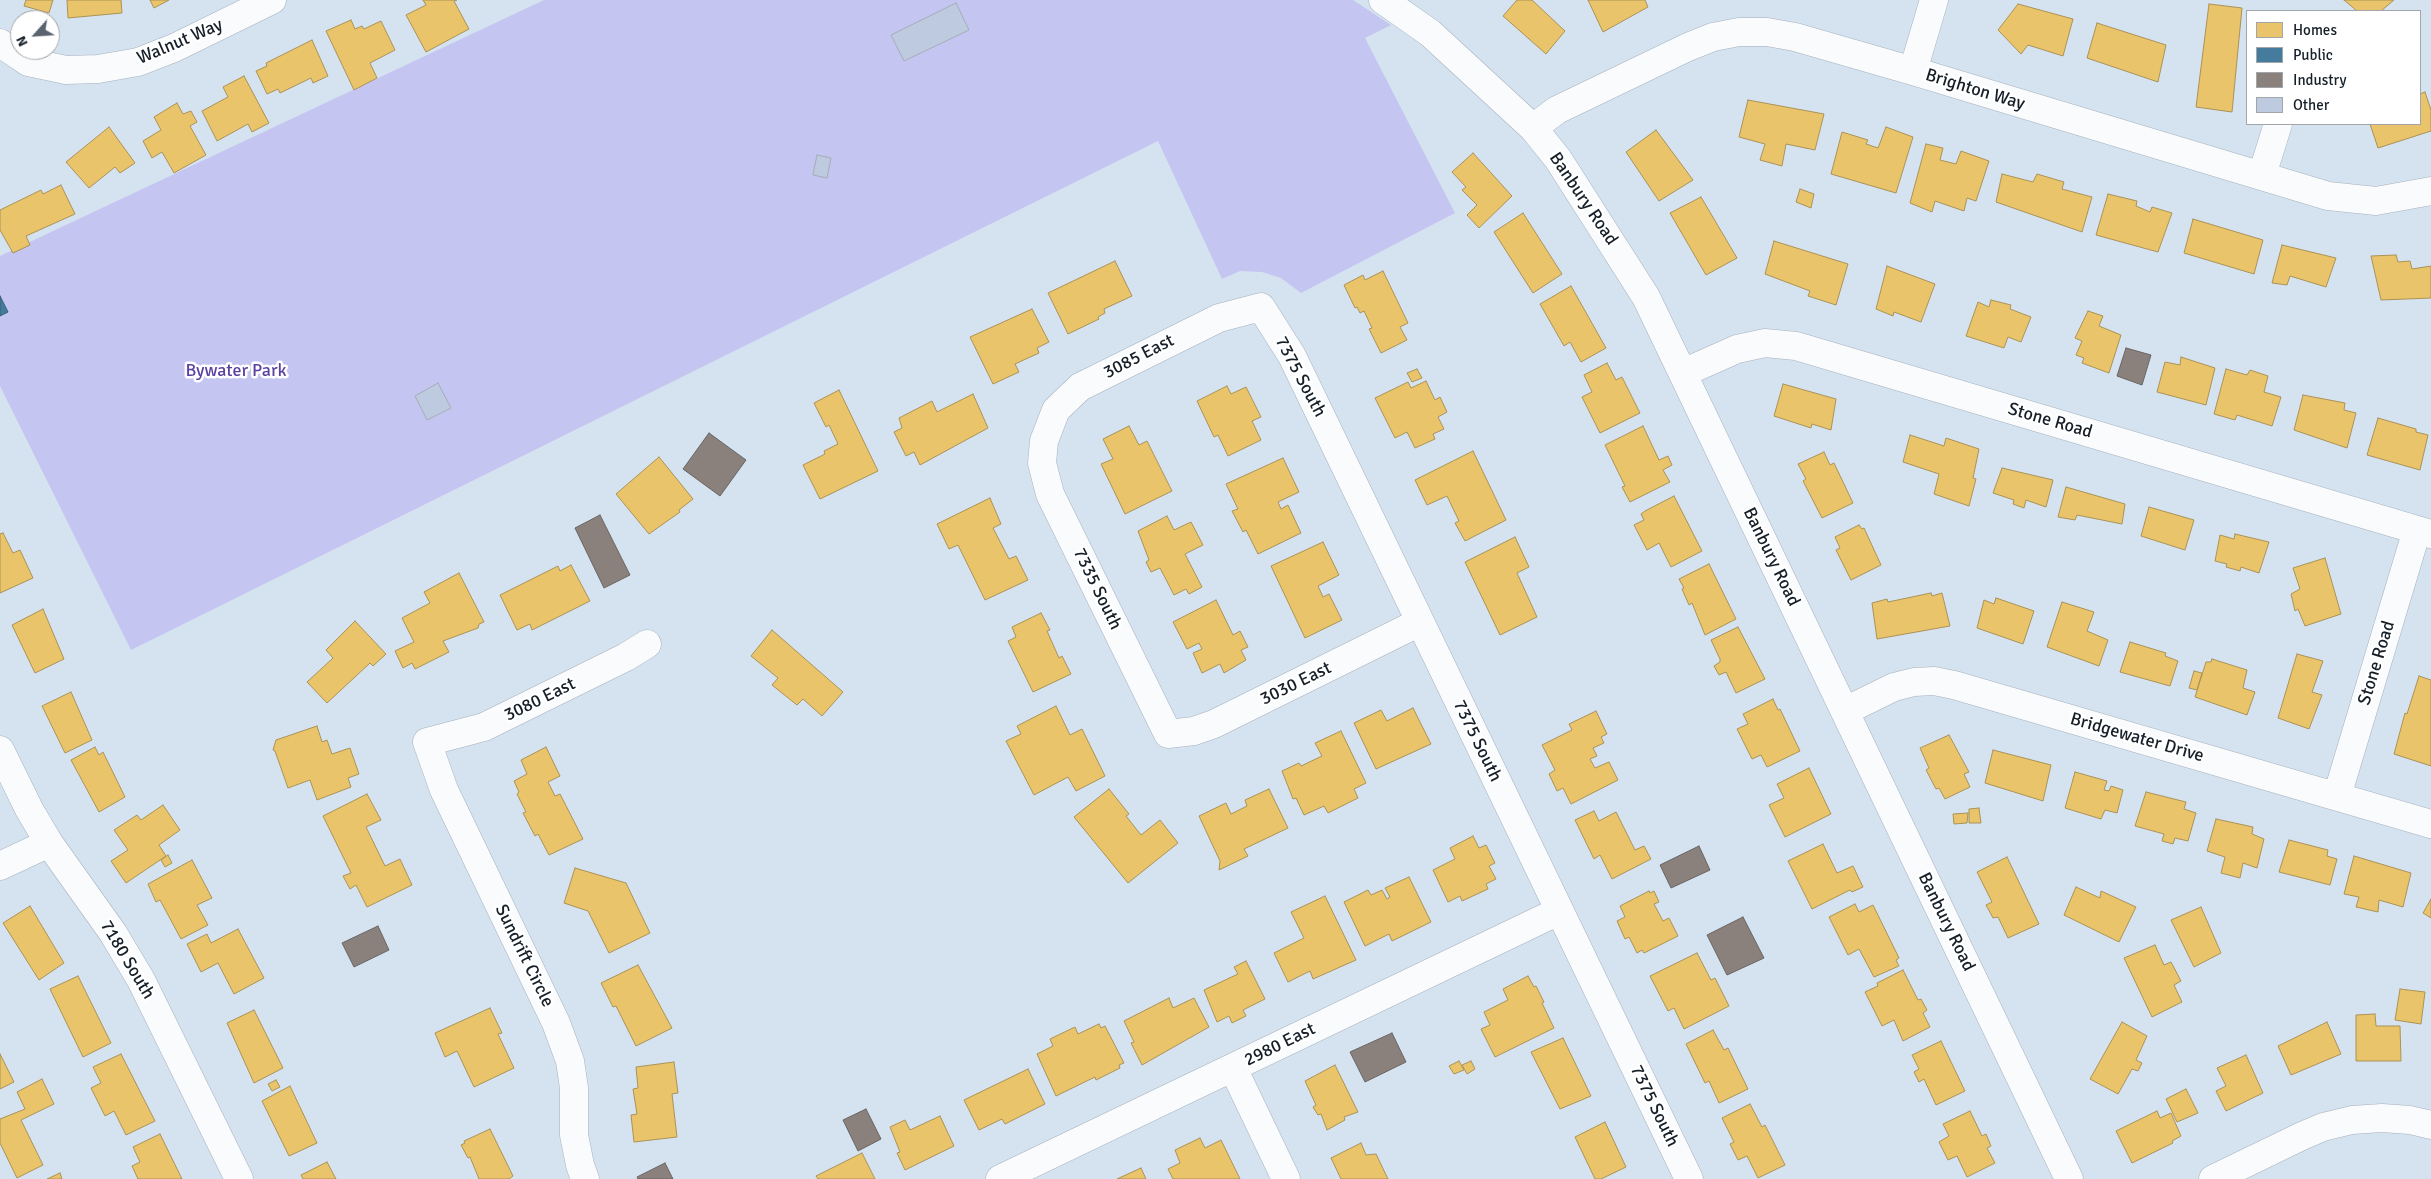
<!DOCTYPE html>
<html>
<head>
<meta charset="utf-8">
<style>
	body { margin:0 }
	#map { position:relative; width:2431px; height:1179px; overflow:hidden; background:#d5e3f1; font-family:Signika,sans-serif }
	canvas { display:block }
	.legend { position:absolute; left:2246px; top:10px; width:175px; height:115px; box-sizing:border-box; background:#fff; border:1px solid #a2a5a9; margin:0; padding:6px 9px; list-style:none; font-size:15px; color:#161f28 }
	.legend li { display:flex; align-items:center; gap:10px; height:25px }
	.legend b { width:25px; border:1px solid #a2a5a9 }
	.north { position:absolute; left:10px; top:10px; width:50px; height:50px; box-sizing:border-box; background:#fff; border:1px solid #a2a5a9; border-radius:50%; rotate:244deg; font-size:14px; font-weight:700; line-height:20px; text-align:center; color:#161f28 }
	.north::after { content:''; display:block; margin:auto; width:18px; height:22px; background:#59646e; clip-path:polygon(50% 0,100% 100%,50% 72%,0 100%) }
</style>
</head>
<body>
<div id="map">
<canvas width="2431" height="1179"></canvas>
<ul class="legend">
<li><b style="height:14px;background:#e9c46a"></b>Homes</li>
<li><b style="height:14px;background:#457b9d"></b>Public</li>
<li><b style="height:14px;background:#8a817c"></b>Industry</li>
<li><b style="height:14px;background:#becadf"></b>Other</li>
</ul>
<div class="north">N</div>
</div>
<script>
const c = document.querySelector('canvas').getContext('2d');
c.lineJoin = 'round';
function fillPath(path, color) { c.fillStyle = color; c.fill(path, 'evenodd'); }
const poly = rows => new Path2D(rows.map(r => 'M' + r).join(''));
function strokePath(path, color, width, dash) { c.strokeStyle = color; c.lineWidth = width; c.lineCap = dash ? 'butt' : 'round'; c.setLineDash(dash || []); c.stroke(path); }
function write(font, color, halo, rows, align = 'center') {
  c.font = font + ' Signika,sans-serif'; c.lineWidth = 5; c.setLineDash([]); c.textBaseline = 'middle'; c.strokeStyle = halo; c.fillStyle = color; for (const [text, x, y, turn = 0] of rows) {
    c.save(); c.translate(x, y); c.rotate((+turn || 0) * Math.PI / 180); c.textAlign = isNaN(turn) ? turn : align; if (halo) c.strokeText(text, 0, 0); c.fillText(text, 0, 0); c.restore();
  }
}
const green = poly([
	[544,0,1353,0,1391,25,1365,38,1455,213,1301,293,1281,278,1262,272,1240,271,1222,279,1158,141,131,650,0,386,0,256]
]);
const homes = poly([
	[26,0,53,0,49,13,24,6,26,0],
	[67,0,121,0,122,13,68,18,67,0],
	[150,0,169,0,154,8,150,0],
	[423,0,457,0,454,1,469,29,426,52,406,15,426,5,423,0],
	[1517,0,1532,0,1565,31,1546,54,1503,16,1517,0],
	[1588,0,1645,0,1648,7,1603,32,1588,0],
	[2344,0,2394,0,2381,11,2357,11,2344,0],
	[2018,4,2073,19,2063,56,2028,45,2021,54,1998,30,2018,4],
	[2209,4,2242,8,2232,112,2196,107,2209,4],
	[351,20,355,29,362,26,364,29,381,21,395,50,370,63,377,78,354,90,326,31,351,20],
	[2097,23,2166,45,2158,82,2087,58,2097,23],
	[312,40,328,76,313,83,311,78,280,93,278,89,267,94,256,71,267,66,266,63,312,40],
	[244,76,269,123,252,132,248,124,217,141,202,111,228,97,223,87,244,76],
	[2425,92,2431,110,2431,131,2378,148,2370,124,2420,124,2420,94,2425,92],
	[1748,100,1824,114,1815,150,1786,144,1782,166,1760,160,1765,144,1739,137,1748,100],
	[177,103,183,114,191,111,197,122,190,126,206,155,174,173,162,152,152,158,143,141,161,130,154,117,177,103],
	[109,127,135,163,120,173,115,167,89,188,66,162,109,127],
	[1886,127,1913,137,1896,193,1831,174,1842,132,1868,140,1866,144,1878,148,1886,127],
	[1656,130,1693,180,1659,201,1626,152,1656,130],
	[1926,144,1943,148,1940,160,1956,164,1961,151,1989,161,1976,201,1967,198,1964,211,1935,201,1932,212,1910,203,1926,144],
	[1473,153,1512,196,1479,228,1467,215,1477,205,1462,190,1466,187,1452,172,1473,153],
	[2002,174,2033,182,2037,174,2064,182,2062,189,2092,197,2082,232,1996,202,2002,174],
	[61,185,75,214,26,236,30,245,13,253,0,230,0,210,41,190,43,194,61,185],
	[1800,189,1814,194,1811,208,1796,202,1800,189],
	[2108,194,2137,201,2136,206,2150,212,2152,207,2172,213,2158,252,2096,235,2108,194],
	[1701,197,1737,258,1706,275,1670,213,1701,197],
	[1523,213,1562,274,1533,293,1494,232,1523,213],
	[2193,219,2263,240,2254,274,2184,253,2193,219],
	[1774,241,1848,264,1836,305,1808,296,1810,291,1765,274,1774,241],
	[2282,245,2336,258,2326,287,2290,276,2287,285,2272,283,2282,245],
	[2396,255,2398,262,2410,261,2412,269,2431,266,2431,298,2381,300,2371,256,2396,255],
	[1115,261,1132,296,1104,309,1105,313,1098,317,1099,319,1068,334,1048,293,1115,261],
	[1887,266,1935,284,1921,322,1894,312,1893,316,1876,309,1887,266],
	[1383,271,1408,323,1400,327,1407,340,1381,353,1369,329,1372,328,1364,311,1360,313,1357,307,1355,308,1344,285,1363,275,1365,280,1383,271],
	[1571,286,1606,348,1581,362,1570,342,1564,346,1540,304,1571,286],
	[1991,300,2011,305,2010,309,2031,317,2021,342,2008,337,2004,348,1966,336,1978,302,1989,307,1991,300],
	[1032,309,1049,342,1037,348,1039,353,1015,364,1019,372,993,384,970,337,1032,309],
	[2088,311,2103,316,2099,326,2121,335,2109,373,2082,363,2084,358,2076,355,2082,341,2075,338,2088,311],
	[2181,357,2215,368,2206,405,2157,392,2165,362,2180,365,2181,357],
	[1607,363,1616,380,1622,377,1640,413,1600,433,1582,397,1592,392,1584,375,1607,363],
	[1417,369,1422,378,1412,382,1407,373,1417,369],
	[2226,369,2247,375,2250,370,2268,376,2264,392,2281,397,2272,426,2237,415,2235,420,2214,414,2226,369],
	[1426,381,1435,400,1440,397,1447,412,1438,417,1444,429,1433,434,1435,439,1415,448,1407,432,1395,438,1375,398,1408,382,1411,388,1426,381],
	[1783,384,1836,399,1831,430,1812,424,1811,428,1774,416,1783,384],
	[1227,386,1231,394,1246,387,1261,417,1252,421,1261,440,1228,456,1218,435,1214,437,1197,401,1227,386],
	[839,390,878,471,820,499,803,465,825,454,824,451,838,444,829,425,826,427,814,403,839,390],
	[973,394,988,428,920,465,914,452,906,456,894,432,902,428,899,418,932,401,937,412,973,394],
	[2303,395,2345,403,2344,410,2356,413,2347,448,2294,430,2303,395],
	[2378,418,2416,429,2416,432,2428,435,2420,470,2367,455,2378,418],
	[1129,426,1139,445,1147,441,1172,491,1125,514,1101,464,1113,459,1103,439,1129,426],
	[1643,426,1659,460,1668,456,1672,465,1663,470,1670,482,1630,502,1622,487,1625,486,1605,445,1643,426],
	[1910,435,1944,446,1946,438,1979,449,1973,478,1976,479,1969,506,1934,494,1939,474,1903,462,1910,435],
	[1473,451,1506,520,1465,541,1455,523,1459,521,1447,496,1427,505,1415,480,1473,451],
	[1824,452,1830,465,1834,463,1853,503,1822,518,1803,481,1806,479,1798,464,1824,452],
	[659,457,693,499,679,510,680,512,649,534,616,494,659,457],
	[1283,458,1299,492,1278,502,1281,509,1288,505,1301,533,1258,554,1246,530,1243,532,1232,511,1238,509,1226,484,1283,458],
	[2002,468,2053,480,2046,507,2026,500,2024,508,2013,504,2014,500,1993,493,2002,468],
	[2066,487,2125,504,2122,524,2077,515,2075,520,2058,517,2066,487],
	[1674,496,1702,551,1671,567,1659,543,1647,550,1634,525,1644,520,1641,514,1645,511,1674,496],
	[990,498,1001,524,993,528,1009,559,1016,556,1028,580,985,600,958,545,949,549,937,524,990,498],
	[2149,507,2194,520,2185,550,2141,536,2149,507],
	[1167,516,1174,530,1191,522,1203,545,1185,554,1202,587,1189,594,1186,589,1174,595,1160,568,1151,572,1146,562,1149,560,1138,531,1167,516],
	[1859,525,1862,529,1864,528,1881,565,1851,580,1836,550,1840,548,1835,537,1859,525],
	[3,533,13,553,20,550,33,578,0,593,0,534,3,533],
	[2235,534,2269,542,2259,573,2241,567,2240,571,2226,567,2227,564,2215,561,2220,535,2234,539,2235,534],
	[1515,537,1529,567,1517,573,1537,617,1500,635,1465,562,1515,537],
	[1323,542,1339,575,1318,586,1323,597,1329,594,1342,620,1305,638,1271,566,1323,542],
	[2325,558,2341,614,2305,626,2298,609,2295,611,2291,594,2300,589,2293,568,2325,558],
	[1709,564,1736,619,1705,635,1692,603,1689,605,1682,589,1684,588,1679,579,1709,564],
	[571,565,590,601,532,630,530,624,517,630,500,595,558,566,560,571,571,565],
	[459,573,484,622,479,624,478,628,443,641,449,652,415,669,412,663,403,668,395,651,414,642,402,618,430,603,424,592,459,573],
	[1931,593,1932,596,1942,593,1950,626,1877,639,1872,603,1887,599,1888,602,1931,593],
	[1996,598,2034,611,2023,644,1977,628,1984,600,1994,604,1996,598],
	[1216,600,1233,635,1240,631,1248,647,1241,650,1246,660,1224,673,1220,664,1202,673,1193,653,1202,649,1199,643,1187,649,1173,622,1216,600],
	[2062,602,2094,612,2087,631,2108,640,2099,666,2047,647,2062,602],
	[43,609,64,659,35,673,12,625,43,609],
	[1041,613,1050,630,1047,631,1059,658,1062,656,1071,674,1033,692,1008,641,1016,637,1012,627,1041,613],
	[355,621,386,654,373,666,370,663,327,703,307,682,333,658,326,650,355,621],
	[1738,627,1765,679,1736,693,1726,672,1719,675,1714,666,1720,662,1720,659,1711,640,1738,627],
	[772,630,843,692,822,716,803,699,797,705,772,685,778,678,751,656,772,630],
	[2130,642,2166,653,2165,656,2178,661,2170,686,2120,672,2130,642],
	[2297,654,2323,661,2312,692,2322,695,2309,729,2278,718,2297,654],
	[2212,659,2247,670,2243,688,2255,692,2247,715,2195,697,2206,662,2211,662,2212,659],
	[2194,671,2202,673,2197,690,2189,688,2194,671],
	[2419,676,2431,680,2431,766,2394,754,2405,713,2407,714,2419,676],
	[71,692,92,740,65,753,42,706,71,692],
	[1773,699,1778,710,1780,709,1800,751,1767,767,1761,755,1752,759,1737,729,1748,724,1743,714,1773,699],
	[1056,706,1070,735,1082,729,1105,776,1076,791,1068,777,1034,795,1006,741,1021,734,1017,726,1056,706],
	[1413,708,1431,744,1376,769,1354,723,1381,710,1387,721,1413,708],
	[1596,711,1607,734,1601,737,1604,743,1593,748,1597,756,1590,759,1595,768,1609,762,1618,780,1571,804,1563,788,1557,791,1549,774,1555,770,1542,745,1572,730,1569,724,1596,711],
	[317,726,322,742,327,740,332,754,350,748,359,774,348,778,351,787,317,800,310,780,288,788,275,751,273,750,276,740,317,726],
	[1341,731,1366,783,1354,789,1358,798,1328,813,1324,806,1304,815,1296,798,1293,799,1282,771,1299,763,1301,766,1322,756,1315,743,1341,731],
	[1949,735,1969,772,1964,774,1970,787,1945,799,1939,788,1936,789,1926,770,1929,768,1920,748,1949,735],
	[95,747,99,755,103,752,125,797,99,812,71,760,95,747],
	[546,747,560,776,548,782,555,796,560,794,583,839,549,855,538,834,535,836,523,813,526,812,517,794,519,792,514,781,527,774,521,760,546,747],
	[1993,750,2051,765,2043,801,1985,783,1993,750],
	[1809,768,1831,814,1785,837,1769,805,1784,798,1777,784,1809,768],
	[2075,772,2107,781,2104,790,2109,791,2111,786,2123,790,2117,813,2105,810,2101,819,2065,808,2075,772],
	[1109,789,1129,814,1126,816,1141,835,1160,820,1178,843,1128,883,1074,817,1109,789],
	[1269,789,1288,828,1244,849,1248,856,1219,870,1220,861,1199,816,1226,803,1231,814,1247,806,1245,800,1269,789],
	[2146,792,2186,802,2184,809,2196,813,2188,841,2175,838,2173,844,2162,841,2164,834,2135,826,2146,792],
	[367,794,381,820,366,827,385,866,400,859,412,885,367,907,356,885,350,889,343,876,351,873,323,816,367,794],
	[163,805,180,830,159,845,166,856,126,883,111,861,128,850,114,830,137,815,141,820,163,805],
	[1979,808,1981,823,1969,823,1969,809,1979,808],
	[1594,811,1599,821,1616,812,1635,850,1644,846,1651,859,1612,879,1600,855,1594,859,1575,820,1594,811],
	[1968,813,1967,823,1954,824,1953,814,1968,813],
	[2216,819,2253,827,2252,834,2264,839,2257,868,2243,863,2240,878,2221,873,2225,857,2207,851,2216,819],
	[1473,836,1479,848,1486,845,1495,863,1489,866,1496,879,1486,884,1488,889,1462,901,1460,896,1448,902,1433,870,1455,859,1450,848,1473,836],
	[2289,840,2328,850,2327,856,2337,859,2330,885,2279,872,2289,840],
	[1823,844,1837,873,1853,866,1863,887,1852,892,1850,890,1812,909,1788,861,1823,844],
	[168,855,172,863,165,867,161,860,168,855],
	[2354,856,2411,873,2403,907,2379,900,2378,912,2356,907,2359,897,2344,894,2354,856],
	[2007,857,2039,924,2008,938,1998,917,1993,918,1986,905,1992,902,1977,872,2007,857],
	[192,860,212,898,197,905,208,925,181,939,160,900,156,902,148,884,192,860],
	[575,868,626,883,650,933,609,953,588,911,564,903,575,868],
	[1409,877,1431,922,1392,941,1389,934,1365,946,1344,902,1368,890,1371,895,1382,890,1387,899,1390,897,1385,888,1409,877],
	[2076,887,2100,898,2101,891,2136,907,2119,942,2064,915,2076,887],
	[1649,891,1650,893,1654,891,1659,902,1654,904,1663,921,1669,918,1678,936,1644,953,1642,950,1637,953,1629,937,1625,939,1617,921,1625,917,1620,906,1649,891],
	[1325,896,1356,960,1313,979,1310,971,1288,982,1274,953,1304,938,1291,912,1325,896],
	[2431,899,2431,918,2423,913,2431,899],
	[1855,904,1859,912,1873,905,1899,958,1896,960,1899,966,1874,977,1859,949,1848,955,1829,917,1855,904],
	[30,906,64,963,39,980,3,923,30,906],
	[2201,907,2221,953,2194,967,2171,920,2201,907],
	[238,929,264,978,234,994,218,963,201,972,187,944,207,934,211,943,238,929],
	[2155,945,2164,965,2171,962,2181,981,2174,985,2182,1002,2152,1017,2124,958,2155,945],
	[1697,953,1711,980,1715,978,1729,1006,1684,1029,1674,1008,1668,1011,1650,976,1697,953],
	[1246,961,1265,999,1243,1010,1246,1016,1232,1023,1229,1016,1217,1022,1204,990,1238,974,1234,967,1246,961],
	[638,965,672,1028,636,1046,616,1006,613,1007,601,983,638,965],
	[1903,970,1918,1000,1921,999,1927,1010,1923,1013,1930,1027,1903,1041,1894,1020,1882,1026,1865,992,1878,986,1877,983,1903,970],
	[78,976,111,1043,83,1057,50,989,78,976],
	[1528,976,1534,987,1536,986,1544,1002,1542,1003,1554,1028,1495,1057,1481,1029,1490,1025,1484,1012,1508,1000,1503,989,1528,976],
	[2400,989,2425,992,2421,1024,2395,1020,2400,989],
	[1169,998,1173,1008,1194,998,1209,1027,1142,1065,1131,1043,1134,1042,1124,1021,1169,998],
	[490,1008,502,1033,498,1034,514,1068,474,1087,457,1051,445,1057,435,1033,490,1008],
	[254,1010,283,1068,254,1083,227,1023,254,1010],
	[2375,1014,2376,1026,2400,1026,2401,1061,2356,1061,2356,1015,2375,1014],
	[2122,1022,2147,1036,2136,1060,2142,1063,2138,1071,2132,1069,2118,1094,2090,1079,2122,1022],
	[2327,1022,2341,1054,2291,1075,2278,1046,2327,1022],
	[1099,1024,1101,1028,1105,1026,1124,1063,1119,1065,1120,1068,1096,1080,1095,1077,1056,1096,1037,1054,1053,1046,1050,1039,1075,1027,1078,1034,1099,1024],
	[1713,1030,1724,1050,1728,1048,1748,1089,1719,1103,1709,1081,1705,1083,1686,1044,1713,1030],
	[1563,1038,1591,1096,1560,1109,1531,1052,1563,1038],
	[1941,1041,1965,1091,1936,1105,1924,1079,1919,1082,1914,1072,1919,1069,1912,1055,1941,1041],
	[0,1054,14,1082,0,1089,0,1054],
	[121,1054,155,1121,126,1135,114,1111,105,1116,91,1088,101,1083,93,1067,121,1054],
	[2246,1055,2263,1093,2226,1111,2216,1091,2226,1086,2217,1068,2246,1055],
	[1459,1061,1464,1070,1454,1074,1449,1066,1459,1061],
	[1471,1061,1475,1069,1467,1074,1462,1065,1471,1061],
	[674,1062,678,1093,672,1094,677,1137,634,1142,631,1115,637,1114,633,1089,638,1088,636,1067,674,1062],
	[1335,1065,1358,1112,1344,1117,1345,1120,1327,1130,1321,1114,1318,1115,1313,1107,1316,1105,1305,1081,1335,1065],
	[1028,1069,1045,1104,1005,1124,1002,1119,979,1130,964,1100,1028,1069],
	[42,1079,54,1104,21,1120,43,1165,17,1178,0,1143,0,1119,25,1109,17,1092,42,1079],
	[276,1080,280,1087,272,1091,268,1084,276,1080],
	[290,1086,317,1143,289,1156,262,1101,290,1086],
	[2186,1089,2198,1113,2177,1122,2166,1099,2186,1089],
	[1750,1104,1762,1127,1765,1125,1785,1165,1758,1178,1747,1156,1738,1160,1730,1144,1734,1142,1722,1118,1750,1104],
	[1970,1111,1982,1136,1986,1134,1991,1146,1987,1148,1995,1163,1967,1177,1957,1156,1948,1160,1939,1142,1949,1136,1943,1124,1970,1111],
	[2157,1111,2160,1118,2171,1113,2181,1136,2172,1141,2173,1143,2132,1163,2116,1131,2157,1111],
	[940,1116,954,1146,905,1170,897,1153,900,1152,890,1127,905,1120,910,1130,940,1116],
	[1605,1122,1626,1167,1601,1179,1595,1179,1575,1137,1605,1122],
	[490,1129,513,1176,509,1179,479,1179,470,1157,468,1158,461,1145,465,1143,464,1141,490,1129],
	[160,1134,182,1179,138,1179,132,1166,140,1162,133,1147,160,1134],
	[1200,1138,1205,1148,1221,1140,1240,1179,1173,1179,1168,1169,1180,1163,1175,1150,1200,1138],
	[1361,1143,1366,1155,1376,1154,1388,1179,1341,1179,1331,1158,1361,1143],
	[862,1153,875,1179,818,1179,816,1176,862,1153],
	[327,1162,336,1179,303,1179,301,1175,327,1162],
	[1141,1168,1146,1179,1117,1179,1141,1168],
	[60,1173,62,1179,47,1179,60,1173]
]);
const public = poly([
	[0,296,8,312,0,316,0,296]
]);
const industry = poly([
	[2126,348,2151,355,2142,385,2117,376,2126,348],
	[709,433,746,460,720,496,683,469,709,433],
	[600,515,630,575,604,588,575,528,600,515],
	[1699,846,1710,870,1671,888,1660,865,1699,846],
	[1743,917,1764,958,1727,975,1707,935,1743,917],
	[378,926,389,950,354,967,342,943,378,926],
	[1392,1033,1406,1062,1365,1082,1350,1052,1392,1033],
	[866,1109,881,1139,858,1151,843,1120,866,1109],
	[665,1163,673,1179,638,1179,637,1177,665,1163]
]);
const building = poly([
	[956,3,969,30,904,61,891,35,956,3],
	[817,155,831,158,827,178,813,175,817,155],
	[438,383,451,408,427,420,415,396,438,383]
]);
const minor = poly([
	[1383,0,1430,33,1533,128,1558,159,1646,297,2069,1179],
	[0,43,28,62,66,70,98,69,138,62,174,48,272,0],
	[1913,71,1934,0],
	[1533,128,1557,110,1688,47,1713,37,1739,32,1767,32,1795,37,1913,71,2328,196,2376,201,2431,191],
	[2262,175,2278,124],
	[1683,373,1737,349,1765,343,1796,346,2431,534],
	[1420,622,1214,724,1194,731,1168,734,1050,494,1042,463,1044,441,1056,410,1080,387,1219,318,1261,307,1292,356,1689,1179],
	[1845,711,1894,687,1914,682,1934,681,1954,685,2431,824],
	[0,750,29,809,49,843,113,933,141,980,239,1179],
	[2337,796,2417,530],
	[0,866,49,843],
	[1233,1068,1286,1179],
	[585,1179,580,1165,574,1135,574,1088,570,1061,556,1023,444,790,427,742,484,727,626,657,647,644],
	[1000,1179,1559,911],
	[2213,1179,2302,1136,2323,1127,2352,1120,2382,1118,2410,1120,2431,1125]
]);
const streetNames = [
	["Walnut Way",180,42,-23],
	["Brighton Way",1975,90,17],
	["Banbury Road",1583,199,56],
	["3085 East",1139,357,-27],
	["7375 South",1300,377,62],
	["Stone Road",2050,421,16],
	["Banbury Road",1771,557,64],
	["7335 South",1097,589,64],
	["Stone Road",2377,663,-73],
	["3030 East",1296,684,-26],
	["3080 East",540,700,-26],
	["Bridgewater Drive",2137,738,16],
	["7375 South",1477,741,64],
	["Banbury Road",1946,922,64],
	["Sundrift Circle",524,956,64],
	["7180 South",127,960,59],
	["2980 East",1280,1045,-26],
	["7375 South",1654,1106,64]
];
const parkNames = [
	["Bywater Park",236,371]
];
fillPath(green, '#c4c5f0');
fillPath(homes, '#e9c46a');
strokePath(homes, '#aa9256', 1);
fillPath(public, '#457b9d');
strokePath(public, '#375f7a', 1);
fillPath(industry, '#8a817c');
strokePath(industry, '#676463', 1);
fillPath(building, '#becadf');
strokePath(building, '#a5adb8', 1);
strokePath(minor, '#a6b0bc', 29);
strokePath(minor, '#f9fbfd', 28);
write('18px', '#161f28', '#fff', streetNames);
write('18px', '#5b42a2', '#fff', parkNames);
</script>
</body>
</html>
